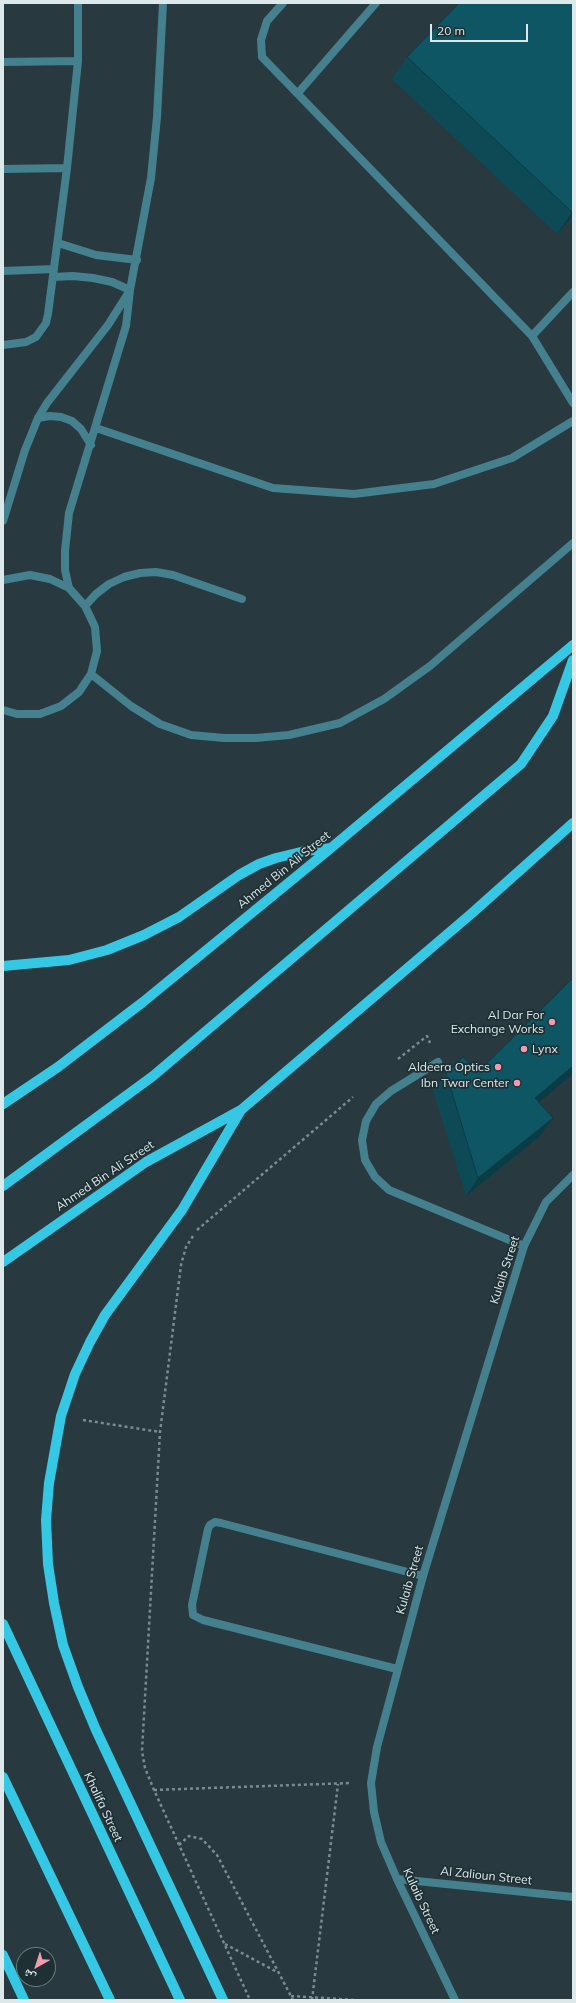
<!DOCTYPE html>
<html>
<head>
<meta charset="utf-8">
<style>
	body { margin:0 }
	#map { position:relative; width:576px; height:2003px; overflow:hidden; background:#283a3f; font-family:Mulish,"Noto Naskh Arabic",sans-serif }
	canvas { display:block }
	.frame { position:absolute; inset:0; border:4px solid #dde8ea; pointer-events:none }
	.north { position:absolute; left:16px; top:1947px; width:40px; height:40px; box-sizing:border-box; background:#1e3034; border:1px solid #6a7a7d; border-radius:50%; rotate:219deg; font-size:11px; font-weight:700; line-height:16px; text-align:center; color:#dde8ea }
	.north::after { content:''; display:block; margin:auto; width:14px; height:18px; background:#f29aae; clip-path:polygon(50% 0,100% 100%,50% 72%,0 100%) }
	.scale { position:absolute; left:430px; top:24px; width:98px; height:18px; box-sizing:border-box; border:2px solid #dde8ea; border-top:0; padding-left:5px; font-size:12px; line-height:14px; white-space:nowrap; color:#dde8ea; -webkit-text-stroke:3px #1e3034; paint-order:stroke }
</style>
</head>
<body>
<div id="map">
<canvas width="576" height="2003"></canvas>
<div class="frame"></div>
<div class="north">ش</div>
<div class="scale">20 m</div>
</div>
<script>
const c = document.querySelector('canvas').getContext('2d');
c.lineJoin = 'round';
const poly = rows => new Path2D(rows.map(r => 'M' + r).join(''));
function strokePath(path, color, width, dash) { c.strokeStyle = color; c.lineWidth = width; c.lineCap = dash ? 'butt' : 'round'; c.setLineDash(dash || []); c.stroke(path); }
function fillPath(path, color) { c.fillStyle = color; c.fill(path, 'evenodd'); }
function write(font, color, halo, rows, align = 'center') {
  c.font = font + ' Mulish,sans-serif'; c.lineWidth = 3.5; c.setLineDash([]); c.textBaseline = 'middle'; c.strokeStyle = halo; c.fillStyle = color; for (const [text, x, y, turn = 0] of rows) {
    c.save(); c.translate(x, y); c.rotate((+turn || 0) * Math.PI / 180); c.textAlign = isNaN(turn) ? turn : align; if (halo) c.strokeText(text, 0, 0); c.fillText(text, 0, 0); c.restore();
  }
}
const path = poly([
	[398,1059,427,1036,430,1043],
	[197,1230,353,1097],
	[193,1236,186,1247,181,1265,160,1432,142,1751,145,1768,154,1790,250,2000],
	[83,1420,160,1432],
	[154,1790,351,1783],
	[179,1845,189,1836,202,1839,217,1855,293,2000],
	[225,1944,277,1972],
	[291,1996,355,2000],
	[312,2000,338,1784]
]);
const lane = poly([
	[283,3,267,21,261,40,262,57,532,336,573,403],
	[3,62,78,61],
	[298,93,376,3],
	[3,169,67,168],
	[58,243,96,255,137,260],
	[3,271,54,269],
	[53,277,73,276,93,278,112,282,130,290],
	[532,336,573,292],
	[3,345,26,342,36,337,46,323,48,314,67,168,78,61,78,3],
	[38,418,50,416,61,417,72,421,81,429,91,445],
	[96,428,273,488,354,494,434,484,512,458,573,421],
	[3,521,25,450,38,418,47,403,108,325,129,292],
	[3,580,30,575,50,579,69,588,85,606,95,627,97,651,91,674,79,692,61,706,40,714,17,714,3,710],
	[69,588,65,570,65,551,69,513,126,326,130,290,151,178,157,117,163,3],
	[85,606,96,594,109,584,124,577,140,573,156,572,173,575,242,599],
	[91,674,131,706,160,724,191,735,224,738,256,738,289,735,340,723,384,699,430,666,573,543],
	[438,1062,391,1091,376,1104,366,1121,362,1140,365,1160,375,1177,389,1190,524,1246],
	[397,1669,203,1620,193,1615,192,1605,208,1529,210,1525,215,1522,221,1523,423,1576]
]);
const street = poly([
	[397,1879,573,1897],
	[455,2000,397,1879,381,1842,374,1812,371,1783,377,1747,423,1576,524,1246,546,1202,573,1175]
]);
const primary = poly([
	[3,966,69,960,107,950,144,935,179,917,239,875,259,864,276,858,305,851,331,848],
	[3,1104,58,1067,143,1002,331,848,573,645],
	[3,1186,153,1076,521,764,553,716,573,660],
	[3,1262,146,1162,241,1110,471,914,573,823],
	[3,1624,180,2000],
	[3,1777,110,2000],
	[3,1955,24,2000],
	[223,2000,96,1730,78,1687,63,1645,54,1603,48,1564,46,1520,49,1483,61,1416,75,1374,90,1342,105,1315,182,1210,241,1110]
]);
const wall = poly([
	[573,3,573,216,557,234,392,79,407,57],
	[478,1072,539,1102,540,1136,466,1196,433,1091,446,1073]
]);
const shadedWall = poly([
	[573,211,573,216,557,234,572,212],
	[573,1066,573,1074,522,1116,535,1098],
	[553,1118,540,1136,466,1196,478,1178]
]);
const building = poly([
	[459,3,573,3,573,211,572,212,407,57,459,3],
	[573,978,573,1066,535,1098,553,1118,478,1178,446,1073,463,1057,478,1072,573,978]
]);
const markers = [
	[552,1022,4,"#f29aae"],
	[524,1049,4,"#f29aae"],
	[498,1067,4,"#f29aae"],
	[517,1083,4,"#f29aae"]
];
const streetNames = [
	["Ahmed Bin Ali Street",284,870,-39],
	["Ahmed Bin Ali Street",105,1176,-34],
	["Kulaib Street",505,1270,-72],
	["Kulaib Street",410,1580,-74],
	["Khalifa Street",103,1807,65],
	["Al Zalioun Street",486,1876,6],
	["Kulaib Street",421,1901,65]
];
const poiNames = [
	["Al Dar For",544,1015],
	["Exchange Works",544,1029],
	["Lynx",532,1049,"left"],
	["Aldeera Optics",490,1067],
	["Ibn Twar Center",509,1083]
];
strokePath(path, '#7c8b8f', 2.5, [3, 3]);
strokePath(lane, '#44808e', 8);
strokePath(street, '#44808e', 8);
strokePath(primary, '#35c8e4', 10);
fillPath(wall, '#0d4a56');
fillPath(shadedWall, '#0a3c46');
fillPath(building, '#0f5664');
strokePath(building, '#0a3c46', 1);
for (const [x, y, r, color] of markers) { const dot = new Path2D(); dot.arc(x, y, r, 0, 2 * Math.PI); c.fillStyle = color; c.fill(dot); strokePath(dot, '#1e3034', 1.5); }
write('12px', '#dde8ea', '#1e3034', streetNames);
write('12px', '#dde8ea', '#1e3034', poiNames, 'right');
</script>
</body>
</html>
